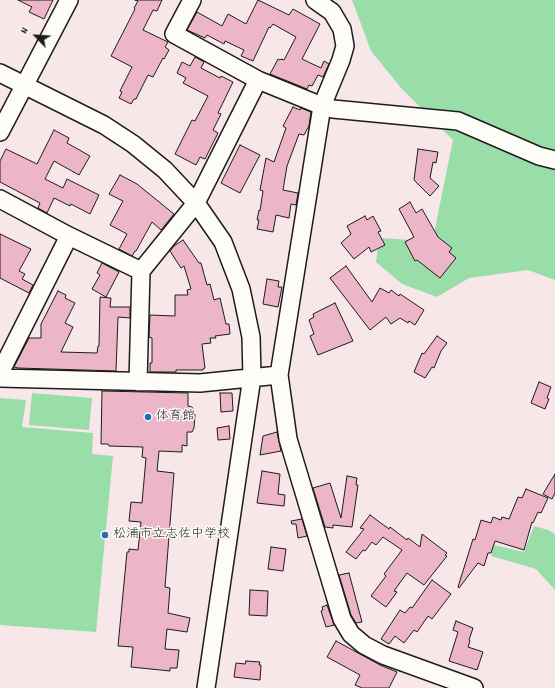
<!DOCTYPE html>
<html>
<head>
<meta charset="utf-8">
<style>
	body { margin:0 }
	#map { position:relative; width:555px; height:688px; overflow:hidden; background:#f8e7e9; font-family:Dekko,sans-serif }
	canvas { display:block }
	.north { position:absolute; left:16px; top:16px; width:40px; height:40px; -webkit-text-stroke:3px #fdfcf7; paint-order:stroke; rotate:295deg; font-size:11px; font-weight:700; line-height:16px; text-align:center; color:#1c1c1c }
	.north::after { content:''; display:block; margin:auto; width:14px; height:18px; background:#1c1c1c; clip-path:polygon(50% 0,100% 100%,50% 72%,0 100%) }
</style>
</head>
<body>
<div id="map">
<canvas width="555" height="688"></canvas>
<div class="north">N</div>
</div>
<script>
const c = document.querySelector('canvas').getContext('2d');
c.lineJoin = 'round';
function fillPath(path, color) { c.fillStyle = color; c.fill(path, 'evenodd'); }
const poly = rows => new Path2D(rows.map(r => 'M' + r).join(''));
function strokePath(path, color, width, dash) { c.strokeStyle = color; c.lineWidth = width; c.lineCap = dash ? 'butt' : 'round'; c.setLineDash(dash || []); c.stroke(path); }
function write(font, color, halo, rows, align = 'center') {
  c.font = font + ' Dekko,"Klee One",sans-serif'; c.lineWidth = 3; c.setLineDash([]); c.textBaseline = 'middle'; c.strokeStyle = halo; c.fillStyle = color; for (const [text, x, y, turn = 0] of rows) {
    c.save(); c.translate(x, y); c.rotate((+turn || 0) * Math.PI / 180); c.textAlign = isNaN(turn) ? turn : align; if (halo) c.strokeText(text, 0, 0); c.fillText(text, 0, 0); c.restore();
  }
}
const green = poly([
	[352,0,555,0,555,280,528,270,469,278,437,297,402,284,376,262,379,238,411,240,433,238,453,140,401,88,371,51],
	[32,393,92,398,89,430,29,425],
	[0,398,26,400,22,427,93,433,92,454,113,456,96,632,0,625],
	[534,526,548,530,555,534,555,590,536,569,491,556,494,545,524,552]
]);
const building = poly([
	[18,0,53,0,44,19,29,12,32,7,18,0],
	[135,0,162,0,157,11,153,10,143,30,168,42,165,47,169,50,164,59,163,58,153,77,148,75,136,99,134,99,131,104,119,98,122,92,120,91,132,67,111,56,135,9,134,8,138,1,135,0],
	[258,0,289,15,293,9,320,24,302,59,321,68,324,61,329,64,323,77,318,75,312,86,309,85,307,89,270,74,278,59,280,60,281,59,284,60,296,37,273,24,270,28,269,27,253,61,241,56,244,50,225,41,224,44,207,35,205,38,187,30,197,12,222,26,228,14,246,24,258,0],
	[195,57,204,62,201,68,220,78,221,76,233,82,218,113,221,114,213,130,218,133,205,159,200,157,196,165,175,154,192,120,195,121,208,96,183,83,186,78,177,73,182,62,190,66,195,57],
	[293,107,300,110,301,108,311,112,309,126,304,135,299,134,287,166,283,190,298,193,296,205,291,204,289,218,276,215,273,232,257,229,259,220,257,220,259,210,260,211,263,191,260,190,266,158,274,162,286,128,283,126,293,107],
	[54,130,69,138,67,143,90,156,79,175,54,161,45,179,63,188,67,179,99,195,90,214,71,204,70,206,54,198,47,213,38,208,40,203,0,182,0,161,6,149,37,164,54,130],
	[240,145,260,155,240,193,221,183,240,145],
	[418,149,438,152,436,163,433,162,430,178,439,186,430,196,414,180,418,149],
	[120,175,137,184,174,214,161,230,152,222,136,251,135,251,132,256,119,249,127,234,110,225,123,201,109,194,120,175],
	[410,202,416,213,422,209,438,237,452,248,449,252,456,258,440,278,417,260,415,261,405,242,414,237,399,209,410,202],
	[365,216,367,220,373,216,381,231,378,232,385,245,371,252,369,247,354,259,341,243,351,234,347,226,365,216],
	[0,234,31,249,19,271,25,274,22,279,33,285,29,293,0,278,0,234],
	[183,240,199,263,201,263,207,285,210,284,214,300,220,298,226,324,229,324,230,334,215,336,216,338,210,338,211,343,202,344,205,368,203,369,203,370,176,370,176,372,150,372,150,363,152,363,152,338,149,337,150,315,175,316,175,295,188,295,187,290,191,289,184,266,181,268,170,251,174,246,183,240],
	[102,263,119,272,106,297,92,289,100,275,97,273,102,263],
	[346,266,372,302,380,288,389,293,391,290,399,296,400,294,424,310,415,325,409,321,408,323,400,318,391,324,386,317,370,330,330,278,346,266],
	[267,279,279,281,278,287,282,287,278,307,263,304,267,279],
	[58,291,66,295,65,298,75,303,65,323,73,327,61,352,97,353,98,346,99,346,100,297,111,298,110,307,130,307,130,318,118,317,116,371,18,368,14,367,29,338,41,338,41,324,58,291],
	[335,303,353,341,318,355,310,336,314,334,309,320,314,317,313,314,335,303],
	[437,336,447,343,441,351,434,368,432,367,425,378,414,372,422,353,424,354,437,336],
	[539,382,551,387,547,398,549,399,545,409,531,403,539,382],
	[102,391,188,393,188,406,192,407,195,415,194,428,192,432,187,432,187,446,182,445,182,452,159,451,157,471,174,473,165,587,170,588,168,613,190,618,187,632,167,629,165,649,179,650,177,668,170,668,170,671,131,667,133,647,118,646,127,552,129,552,129,549,138,550,141,522,129,521,131,502,142,503,146,458,142,457,143,447,109,446,108,444,101,444,102,391],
	[220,393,232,393,233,411,221,412,220,393],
	[229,426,230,439,218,440,217,428,229,426],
	[277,432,281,451,260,455,263,436,277,432],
	[262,471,280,474,278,494,285,495,284,506,257,503,262,471],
	[555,474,555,493,552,499,543,494,555,474],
	[347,476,357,478,356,485,358,485,352,527,333,525,333,528,325,527,313,488,330,483,341,518,347,476],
	[526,489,548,498,541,513,538,512,533,523,532,522,524,550,495,541,491,553,488,553,484,566,478,563,459,588,458,587,473,539,475,540,481,520,491,523,493,517,501,520,502,517,509,519,518,497,522,498,526,489],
	[370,515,389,529,390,527,407,540,408,538,420,547,422,534,447,553,445,555,447,556,424,585,407,573,394,591,397,592,386,607,371,596,386,576,384,574,402,550,383,537,376,545,372,542,365,551,363,550,356,559,346,552,364,529,360,528,370,515],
	[302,519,307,536,298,538,296,524,292,524,291,521,302,519],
	[271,547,286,549,283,571,268,569,271,547],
	[349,573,362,622,356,623,351,615,339,575,349,573],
	[432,580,451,594,432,619,428,616,417,632,414,630,404,643,395,636,389,644,381,639,400,610,405,613,410,607,412,608,432,580],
	[250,590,268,591,267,616,249,615,250,590],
	[327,605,334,625,326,627,321,611,323,610,322,607,327,605],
	[456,621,473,628,469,640,470,641,468,647,483,652,477,670,449,661,458,632,453,630,456,621],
	[336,641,380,665,397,672,389,688,362,688,355,685,360,675,327,657,336,641],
	[246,661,260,662,259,665,261,665,260,680,234,677,236,663,245,664,246,661]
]);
const minor = poly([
	[192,0,174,34,258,80,322,106,333,109,458,121,539,156,555,160],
	[315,0,332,12,342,29,345,46,341,60,322,106,279,375,288,439,342,619,351,634,364,645,383,655,474,688],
	[0,73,104,125,133,144,165,170,196,203,223,242,241,289,251,337,252,377,206,688],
	[0,132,69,0],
	[0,199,69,236,141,271],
	[0,373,69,236],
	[0,378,200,383,279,375],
	[138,382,141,271,196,203,258,80]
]);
const markers = [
	[148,417,4,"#1f6fb2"],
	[105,535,4,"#1f6fb2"]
];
const poiNames = [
	["体育館",156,417],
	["松浦市立志佐中学校",113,535]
];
fillPath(green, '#99dda9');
fillPath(building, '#edb5c8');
strokePath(building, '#1c1c1c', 1);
strokePath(minor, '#1c1c1c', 20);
strokePath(minor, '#fdfcf7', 17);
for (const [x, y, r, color] of markers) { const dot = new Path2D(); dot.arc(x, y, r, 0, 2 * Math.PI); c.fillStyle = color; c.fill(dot); strokePath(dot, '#fdfcf7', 1.5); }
write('13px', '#1c1c1c', '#fdfcf7', poiNames, 'left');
</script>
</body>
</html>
